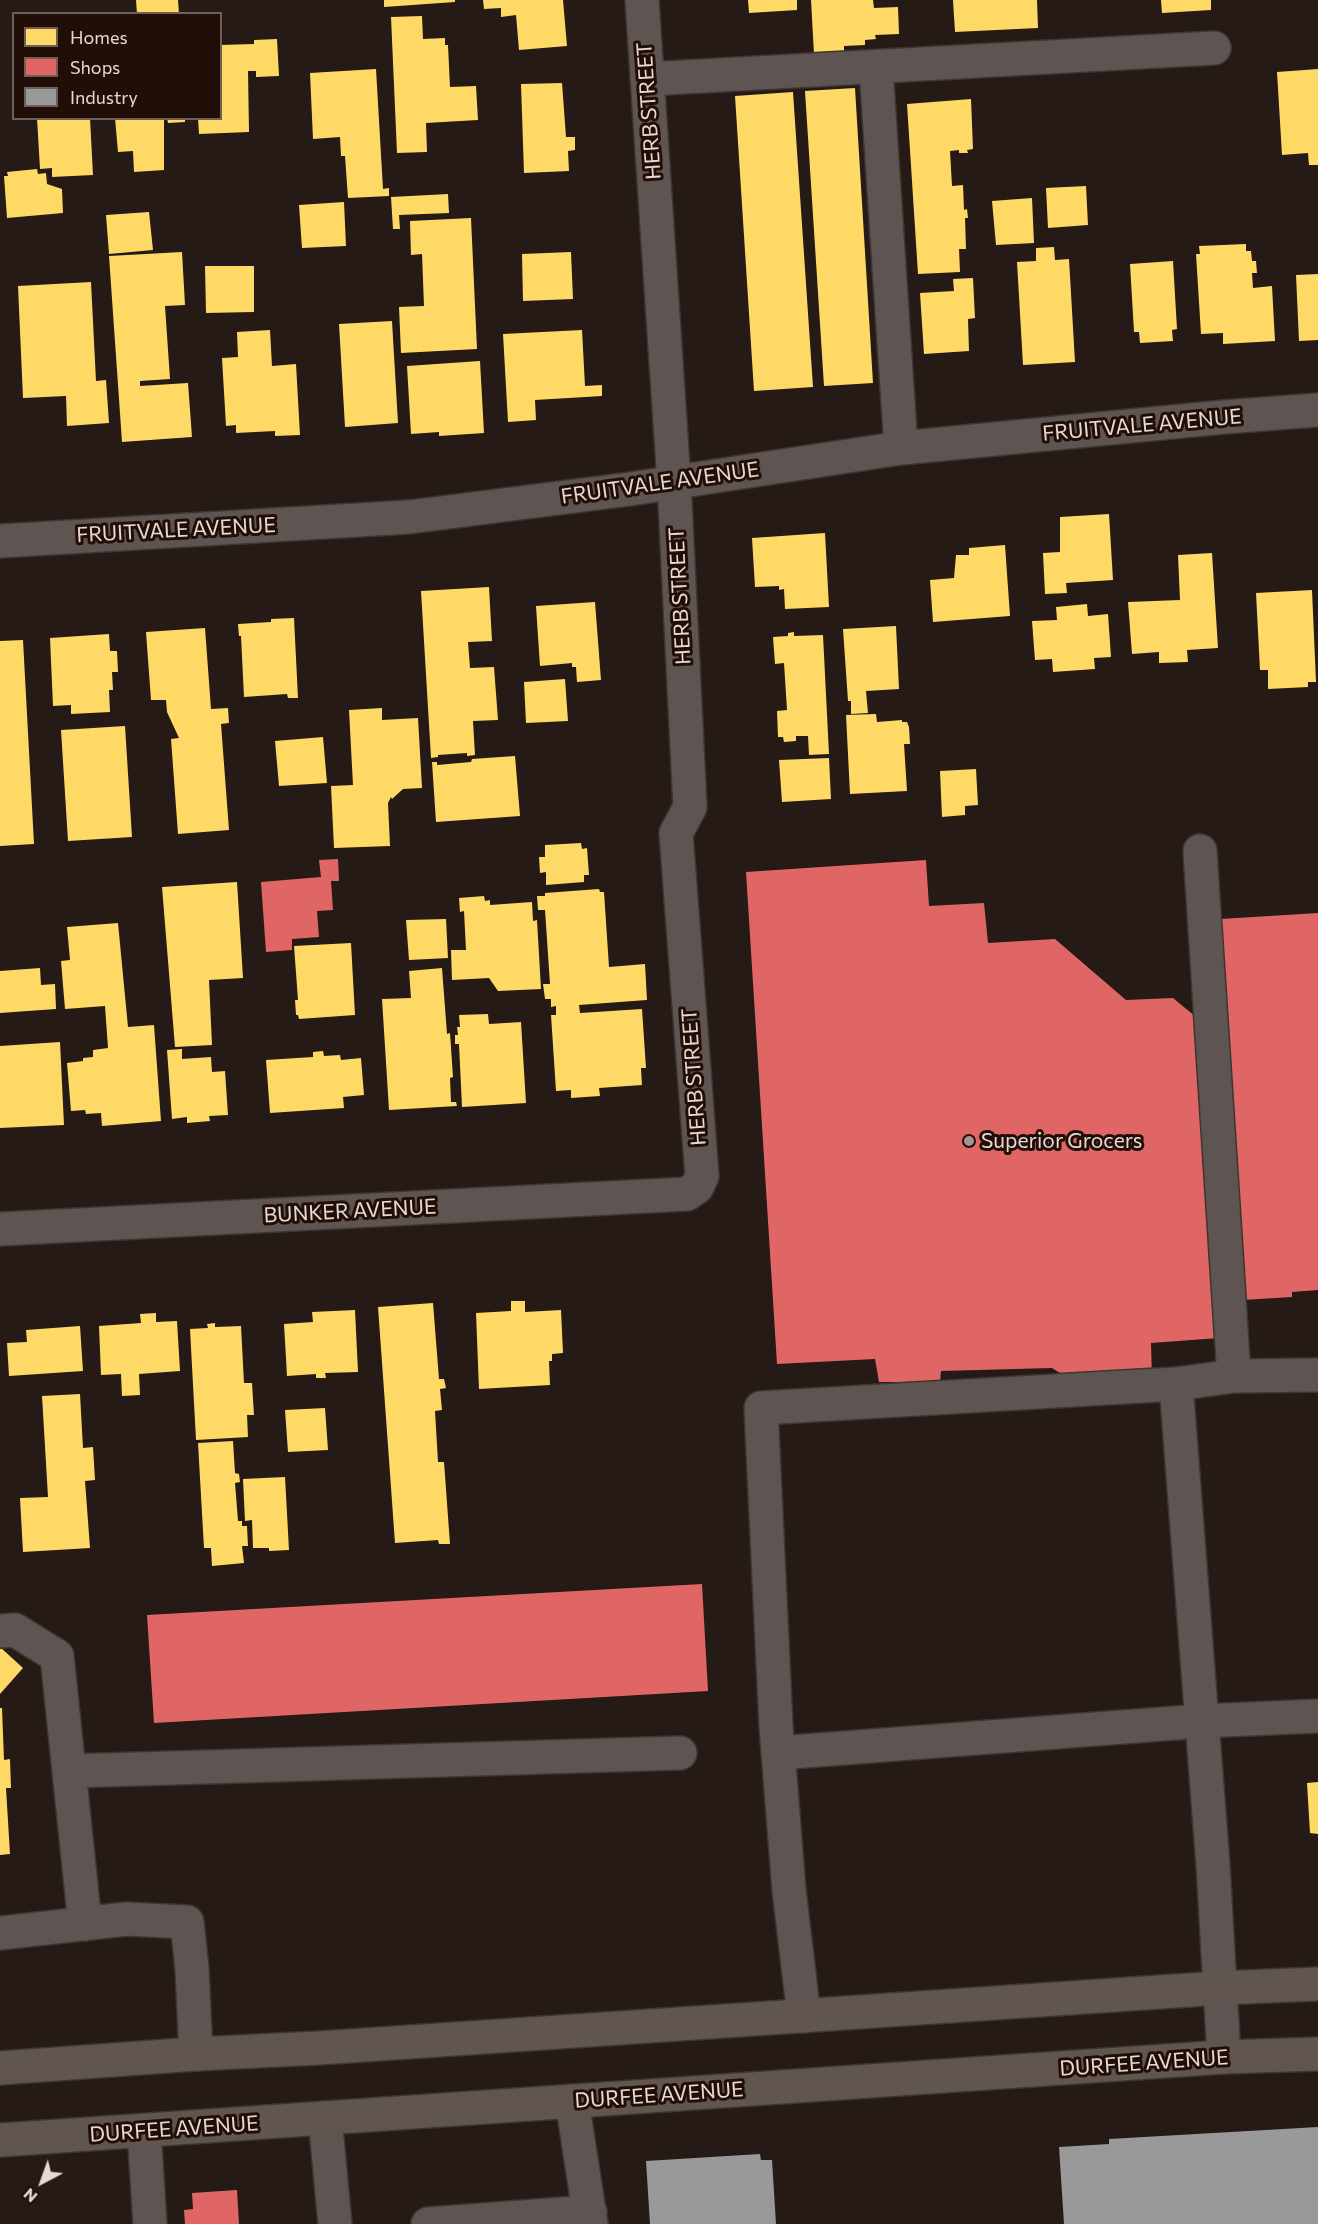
<!DOCTYPE html>
<html>
<head>
<meta charset="utf-8">
<style>
	body { margin:0 }
	#map { position:relative; width:1318px; height:2224px; overflow:hidden; background:#251a15; font-family:Commissioner,sans-serif }
	canvas { display:block }
	.legend { position:absolute; left:12px; top:12px; width:210px; height:108px; box-sizing:border-box; background:#210e06; border:2px solid #705f58; margin:0; padding:8px 10px; list-style:none; font-size:18px; color:#e6d8d2 }
	.legend li { display:flex; align-items:center; gap:12px; height:30px }
	.legend b { width:30px; border:2px solid #705f58 }
	.north { position:absolute; left:12px; top:2152px; width:60px; height:60px; -webkit-text-stroke:4px #210e06; paint-order:stroke; rotate:221deg; font-size:16px; font-weight:700; line-height:24px; text-align:center; color:#e6d8d2 }
	.north::after { content:''; display:block; margin:auto; width:21px; height:27px; background:#e6d8d2; clip-path:polygon(50% 0,100% 100%,50% 72%,0 100%) }
</style>
</head>
<body>
<div id="map">
<canvas width="1318" height="2224"></canvas>
<ul class="legend">
<li><b style="height:16px;background:#ffd966"></b>Homes</li>
<li><b style="height:16px;background:#e06666"></b>Shops</li>
<li><b style="height:16px;background:#999"></b>Industry</li>
</ul>
<div class="north">N</div>
</div>
<script>
const c = document.querySelector('canvas').getContext('2d');
c.lineJoin = 'round';
function fillPath(path, color) { c.fillStyle = color; c.fill(path, 'evenodd'); }
const poly = rows => new Path2D(rows.map(r => 'M' + r).join(''));
function strokePath(path, color, width, dash) { c.strokeStyle = color; c.lineWidth = width; c.lineCap = dash ? 'butt' : 'round'; c.setLineDash(dash || []); c.stroke(path); }
function write(font, color, halo, rows, align = 'center') {
  c.font = font + ' Commissioner,sans-serif'; c.lineWidth = 6; c.setLineDash([]); c.textBaseline = 'middle'; c.strokeStyle = halo; c.fillStyle = color; for (const [text, x, y, turn = 0] of rows) {
    c.save(); c.translate(x, y); c.rotate((+turn || 0) * Math.PI / 180); c.textAlign = isNaN(turn) ? turn : align; if (halo) c.strokeText(text, 0, 0); c.fillText(text, 0, 0); c.restore();
  }
}
const homes = poly([
	[136,0,178,0,179,14,137,14],
	[384,0,455,0,455,2,384,7],
	[483,0,563,0,567,46,519,50,516,15,501,17,501,8,484,9],
	[748,0,797,0,797,10,749,13],
	[811,0,873,0,874,8,898,7,899,34,875,35,876,39,865,40,865,45,844,46,844,52,814,54],
	[953,0,1037,0,1038,28,955,32],
	[1161,0,1211,0,1211,10,1162,13],
	[422,16,423,39,445,38,445,45,448,45,450,87,476,86,478,120,426,123,427,152,397,153,391,17],
	[277,39,279,76,256,77,256,71,248,71,249,132,199,134,198,118,220,118,220,45,254,44,254,40],
	[376,69,383,189,389,188,389,196,348,198,345,156,341,156,340,137,313,139,310,73],
	[1318,69,1318,165,1309,165,1308,153,1282,155,1277,72],
	[562,83,566,137,575,137,575,150,568,151,569,171,524,173,521,84],
	[855,88,873,383,824,386,805,91],
	[793,92,813,387,754,391,735,96],
	[971,99,973,149,967,150,968,153,959,153,959,150,950,151,952,186,963,185,964,210,967,209,968,218,965,218,966,249,959,249,960,272,918,274,907,104],
	[37,118,90,118,93,175,52,177,52,168,40,169],
	[115,118,164,118,164,170,134,172,133,151,118,152],
	[167,118,185,118,185,122,168,123],
	[37,169,38,174,46,173,47,184,62,189,63,213,7,218,4,176,8,176,7,172],
	[1086,186,1088,225,1048,228,1046,188],
	[448,194,449,213,399,215,400,229,393,229,391,197],
	[1032,198,1034,243,996,245,992,201],
	[344,202,346,246,302,248,299,205],
	[149,212,153,250,109,254,106,215],
	[471,218,477,349,401,353,399,307,424,306,422,254,411,255,410,221],
	[1246,244,1246,251,1251,251,1252,261,1256,261,1257,273,1252,273,1253,288,1272,286,1275,341,1223,344,1223,333,1201,334,1196,254,1200,254,1199,246],
	[1054,247,1055,260,1069,259,1075,362,1023,365,1017,262,1036,261,1036,248],
	[182,252,185,305,165,306,170,379,140,381,140,386,188,383,192,437,122,442,109,256],
	[571,252,573,299,523,301,522,254],
	[1173,261,1177,329,1172,330,1173,341,1140,343,1139,332,1134,332,1130,264],
	[205,266,254,266,254,312,206,313],
	[1318,274,1318,340,1299,341,1296,275],
	[973,278,975,318,968,319,969,351,924,354,920,293,954,291,953,279],
	[91,282,96,381,106,380,109,423,67,426,66,396,23,398,18,286],
	[392,321,398,423,345,427,339,324],
	[270,330,272,366,296,364,300,435,275,436,275,431,236,433,236,425,226,426,222,358,238,357,237,332],
	[582,330,585,386,602,385,602,396,535,400,536,420,508,422,503,334],
	[480,361,484,433,439,436,439,432,411,434,407,366],
	[1109,514,1113,580,1066,583,1067,593,1045,594,1043,553,1060,552,1060,517],
	[825,533,829,607,785,609,784,589,779,590,779,586,755,587,752,538],
	[1005,545,1010,616,933,622,930,580,954,578,956,555,969,555,969,548],
	[1212,553,1218,648,1187,650,1188,662,1159,663,1159,652,1132,654,1128,602,1180,600,1178,555],
	[489,587,492,641,468,642,470,668,494,667,498,720,473,721,475,755,467,756,467,753,438,755,438,757,431,758,421,591],
	[1312,590,1316,682,1308,682,1308,687,1268,689,1268,670,1260,670,1256,593],
	[595,602,601,680,577,682,576,667,572,667,572,663,540,666,536,606],
	[1087,604,1088,616,1108,614,1111,657,1094,658,1095,669,1053,672,1052,659,1035,660,1032,621,1057,620,1056,607],
	[294,618,298,698,288,698,287,694,244,697,241,636,239,636,238,624,271,622,271,619],
	[896,626,899,689,866,691,868,713,851,714,851,701,848,701,843,629],
	[205,628,211,709,228,708,229,723,221,724,229,830,178,834,171,739,179,738,167,712,166,700,151,700,146,632],
	[794,632,794,636,823,635,829,754,809,755,808,736,796,736,796,741,784,742,783,737,778,737,777,711,787,710,784,663,775,664,773,637,788,636,788,633],
	[109,634,110,651,117,651,118,672,112,672,113,690,109,690,110,712,71,714,71,705,53,706,50,638],
	[23,640,34,844,0,846,0,641],
	[565,679,568,721,526,723,524,682],
	[382,708,382,720,418,718,422,788,403,789,392,799,391,797,388,803,390,846,334,848,331,786,353,785,349,710],
	[876,714,877,722,902,720,902,722,907,722,909,727,910,744,904,744,907,791,850,794,846,715],
	[125,726,132,837,68,841,61,730],
	[323,737,327,783,279,786,275,741],
	[515,756,520,816,436,822,432,762,437,762,437,765,471,762,472,759],
	[829,758,831,799,782,802,779,760],
	[976,769,978,805,965,806,965,815,942,817,940,771],
	[581,843,582,849,587,848,589,875,584,875,584,882,546,885,546,872,540,873,539,857,545,857,545,845],
	[237,882,243,978,209,980,212,1045,175,1047,162,887],
	[599,889,600,892,604,892,609,967,645,964,647,1000,579,1005,580,1013,642,1009,646,1068,641,1068,642,1085,599,1088,600,1096,571,1098,571,1090,556,1091,551,1015,556,1015,556,1006,551,1007,551,999,545,999,543,984,550,984,545,910,538,910,537,896,545,896,545,893],
	[484,896,485,901,490,900,490,905,532,902,533,921,537,920,541,989,498,991,489,978,452,980,451,950,466,950,464,911,460,912,459,898],
	[446,919,448,958,409,960,406,920],
	[118,923,128,1027,154,1025,161,1121,102,1126,101,1113,86,1114,85,1110,71,1111,67,1063,83,1061,83,1058,93,1057,93,1050,108,1048,105,1006,65,1009,61,961,70,960,67,927],
	[351,943,355,1015,299,1019,298,1015,296,1015,295,1000,298,1000,294,946],
	[40,968,41,985,55,984,56,1009,0,1013,0,971],
	[442,968,447,1034,450,1033,453,1077,450,1078,451,1102,456,1102,457,1106,389,1110,382,999,411,998,409,971],
	[488,1014,489,1024,521,1022,526,1103,462,1107,459,1044,455,1044,455,1035,458,1035,457,1027,460,1027,459,1015],
	[60,1042,64,1125,0,1128,0,1046],
	[182,1049,182,1059,211,1057,212,1072,225,1071,228,1115,209,1116,210,1121,187,1123,187,1117,172,1119,167,1050],
	[323,1051,324,1056,340,1055,341,1060,361,1058,364,1095,343,1097,344,1108,270,1113,266,1060,313,1057,313,1052],
	[511,1301,525,1301,525,1312,561,1310,563,1353,552,1354,552,1361,549,1361,550,1385,479,1389,476,1313,511,1311],
	[433,1303,439,1379,444,1379,446,1388,440,1389,442,1410,435,1411,438,1462,444,1462,450,1544,439,1544,438,1540,395,1543,378,1307],
	[355,1310,358,1372,325,1373,326,1378,316,1378,316,1374,287,1376,284,1324,313,1322,312,1312],
	[156,1313,156,1322,177,1321,180,1371,139,1374,140,1395,122,1396,121,1374,101,1375,99,1326,141,1323,140,1314],
	[215,1323,215,1327,241,1326,244,1383,252,1383,254,1415,247,1415,248,1437,196,1440,190,1329,208,1328,207,1324],
	[80,1326,83,1371,9,1376,7,1343,27,1342,26,1330],
	[80,1394,83,1448,93,1447,95,1480,85,1481,90,1548,23,1552,20,1498,48,1497,42,1396],
	[325,1408,328,1450,288,1452,285,1410],
	[233,1441,235,1473,239,1474,240,1482,235,1483,238,1521,242,1521,242,1526,247,1526,248,1546,242,1546,244,1563,212,1566,211,1548,204,1548,198,1443],
	[285,1477,289,1550,269,1551,269,1548,253,1548,252,1520,245,1521,243,1479],
	[0,1647,23,1668,0,1694],
	[0,1708,2,1708,4,1760,10,1759,11,1788,6,1788,10,1854,0,1855],
	[1318,1782,1318,1834,1310,1833,1307,1783]
]);
const shops = poly([
	[338,859,339,881,331,881,333,910,317,911,319,937,292,939,292,950,266,952,261,882,321,877,319,860],
	[926,860,929,906,984,903,988,943,1055,939,1126,1000,1173,998,1196,1017,1219,1338,1151,1343,1152,1378,1083,1387,1052,1368,941,1371,940,1382,879,1382,875,1359,777,1364,746,872],
	[1318,913,1318,1290,1292,1292,1292,1297,1242,1300,1221,919],
	[702,1584,708,1691,154,1723,147,1615],
	[237,2190,239,2224,185,2224,184,2210,193,2209,192,2193]
]);
const industry = poly([
	[1318,2127,1318,2224,1064,2224,1059,2147,1109,2144,1109,2139],
	[760,2154,761,2160,772,2160,776,2224,650,2224,646,2161]
]);
const minor = poly([
	[876,68,901,448],
	[647,79,1214,48],
	[0,541,409,517,630,489,901,448,1224,417,1318,410],
	[1200,851,1234,1376],
	[0,1229,687,1194,697,1187,702,1176,676,833,690,807,674,482,642,0],
	[1176,1384,1213,1865,1224,2057],
	[0,1631,15,1630,57,1656,85,1924],
	[778,1753,1202,1721,1318,1716],
	[70,1771,680,1753],
	[0,1933,126,1919,187,1922,192,1969,196,2054],
	[804,2016,789,1890,776,1726,761,1408,1176,1384,1234,1376,1318,1375],
	[572,2101,591,2224],
	[325,2118,335,2224],
	[144,2131,150,2224],
	[428,2224,590,2212]
]);
const major = poly([
	[0,2068,196,2054,319,2048,1220,1988,1318,1984],
	[0,2140,958,2075,1224,2057,1318,2054]
]);
const markers = [
	[969,1141,6,"#a29690"]
];
const streetNames = [
	["HERB STREET",649,111,-94],
	["FRUITVALE AVENUE",1142,425,-5],
	["FRUITVALE AVENUE",660,483,-8],
	["FRUITVALE AVENUE",176,530,-3],
	["HERB STREET",680,596,-93],
	["HERB STREET",694,1077,-94],
	["BUNKER AVENUE",350,1211,-3],
	["DURFEE AVENUE",1144,2063,-4],
	["DURFEE AVENUE",659,2095,-4],
	["DURFEE AVENUE",174,2129,-4]
];
const poiNames = [
	["Superior Grocers",981,1141]
];
fillPath(homes, '#ffd966');
fillPath(shops, '#e06666');
fillPath(industry, '#999');
strokePath(minor, '#3e3531', 36);
strokePath(major, '#3e3531', 36);
strokePath(minor, '#5e5452', 33);
strokePath(major, '#615550', 33);
for (const [x, y, r, color] of markers) { const dot = new Path2D(); dot.arc(x, y, r, 0, 2 * Math.PI); c.fillStyle = color; c.fill(dot); strokePath(dot, '#210e06', 2); }
write('21px', '#e6d8d2', '#210e06', streetNames);
write('21px', '#e6d8d2', '#210e06', poiNames, 'left');
</script>
</body>
</html>
